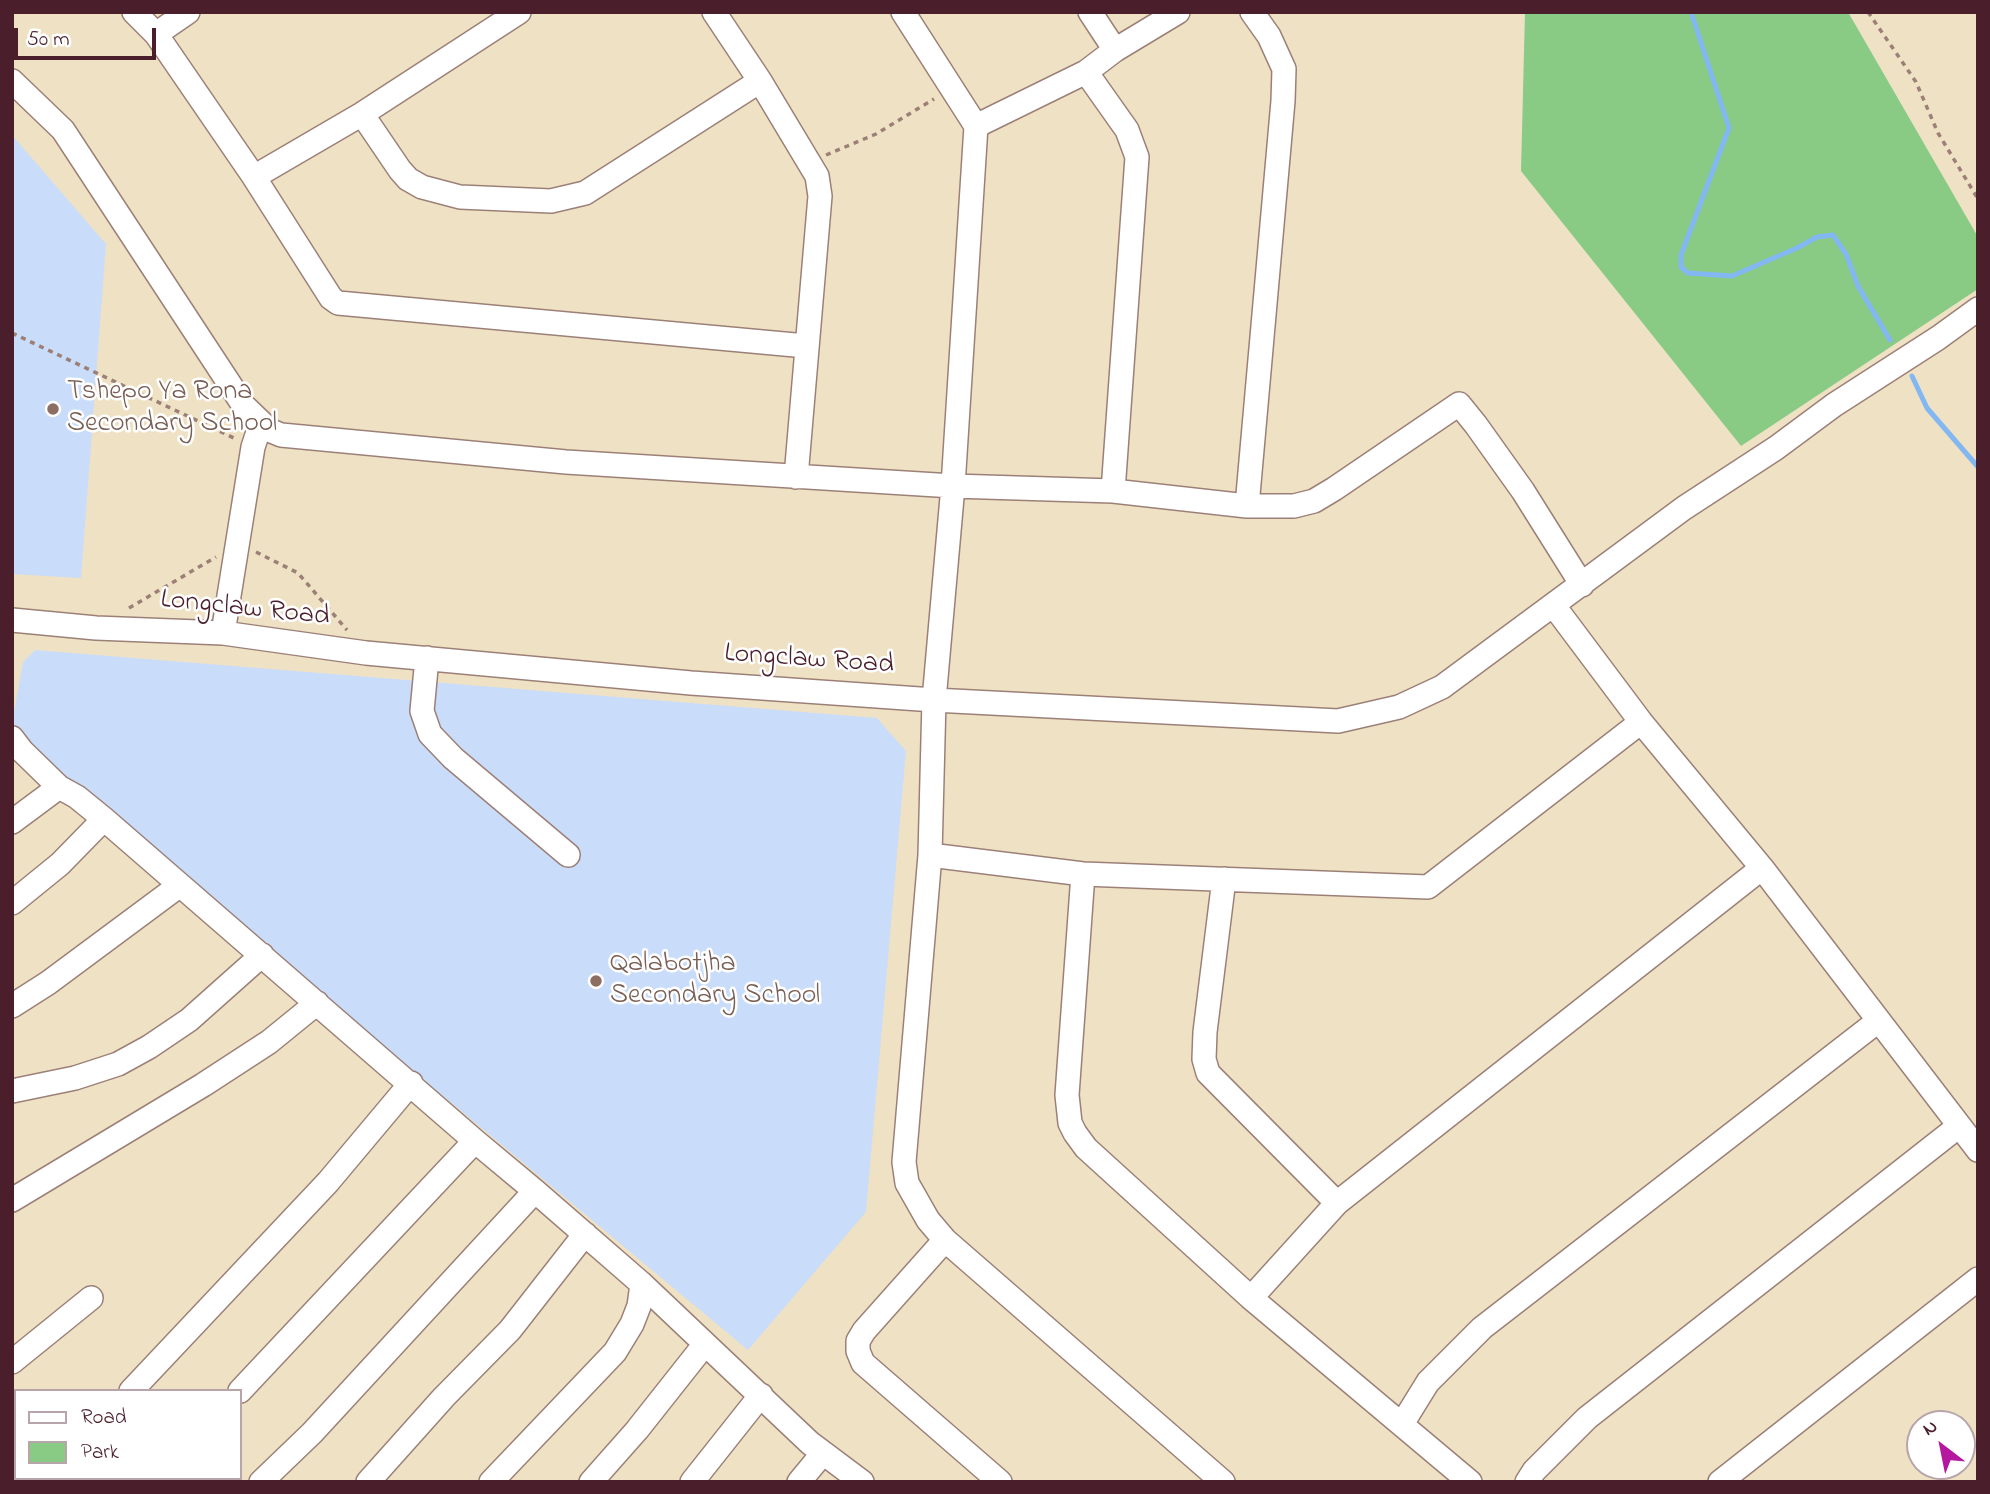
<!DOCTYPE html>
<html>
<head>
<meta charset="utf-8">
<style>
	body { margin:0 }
	#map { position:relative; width:1990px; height:1494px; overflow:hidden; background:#efe2c4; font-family:"Indie Flower",sans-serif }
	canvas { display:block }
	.frame { position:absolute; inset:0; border:14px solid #4a1f2b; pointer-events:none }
	.legend { position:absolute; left:14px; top:1389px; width:228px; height:91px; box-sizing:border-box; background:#fff; border:2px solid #b7a5aa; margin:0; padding:9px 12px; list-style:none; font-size:21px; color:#4a1f2b }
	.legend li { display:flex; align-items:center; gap:14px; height:35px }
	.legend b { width:35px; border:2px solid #b7a5aa }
	.north { position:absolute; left:1906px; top:1410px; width:70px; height:70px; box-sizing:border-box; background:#fff; border:2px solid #b7a5aa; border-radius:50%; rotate:328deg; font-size:19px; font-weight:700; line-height:28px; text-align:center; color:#4a1f2b }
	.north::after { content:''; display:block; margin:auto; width:24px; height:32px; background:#b5179e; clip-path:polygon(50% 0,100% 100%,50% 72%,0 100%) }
	.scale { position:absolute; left:14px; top:28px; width:142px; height:32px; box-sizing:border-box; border:4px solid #4a1f2b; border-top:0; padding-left:9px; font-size:21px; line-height:24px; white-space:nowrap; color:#4a1f2b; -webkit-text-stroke:5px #fff; paint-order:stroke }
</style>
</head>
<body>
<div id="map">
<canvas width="1990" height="1494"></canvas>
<div class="frame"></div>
<ul class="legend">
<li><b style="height:9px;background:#fff"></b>Road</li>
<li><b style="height:19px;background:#89cb84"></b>Park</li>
</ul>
<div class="north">N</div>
<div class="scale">50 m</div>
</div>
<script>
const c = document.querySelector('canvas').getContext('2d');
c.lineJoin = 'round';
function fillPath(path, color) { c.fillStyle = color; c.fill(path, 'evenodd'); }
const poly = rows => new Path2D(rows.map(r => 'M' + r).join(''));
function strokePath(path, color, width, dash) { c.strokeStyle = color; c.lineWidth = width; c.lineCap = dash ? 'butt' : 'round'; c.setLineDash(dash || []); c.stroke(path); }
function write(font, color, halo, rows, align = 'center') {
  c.font = font + ' "Indie Flower",sans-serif'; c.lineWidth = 5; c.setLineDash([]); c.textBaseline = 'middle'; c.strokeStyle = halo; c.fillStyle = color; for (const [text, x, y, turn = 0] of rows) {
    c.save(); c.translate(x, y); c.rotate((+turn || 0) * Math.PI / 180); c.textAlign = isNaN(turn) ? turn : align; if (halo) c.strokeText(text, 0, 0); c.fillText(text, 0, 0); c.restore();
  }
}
const built = poly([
	[12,135,106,244,81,578,12,574],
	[35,650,877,718,906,751,866,1212,748,1350,12,737,12,723,23,662]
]);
const green = poly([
	[1525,12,1848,12,1978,237,1978,289,1741,446,1521,171]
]);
const stream = poly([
	[1691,12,1729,128,1681,255,1681,267,1688,273,1732,276,1797,248,1817,237,1833,235,1846,254,1858,286,1890,340],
	[1912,376,1927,408,1978,467]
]);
const path = poly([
	[1868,12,1916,82,1938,133,1978,199],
	[826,155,876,134,934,99],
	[12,333,236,439],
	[256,552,298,573,347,630],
	[129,608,216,557]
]);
const minor = poly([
	[134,12,156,34,254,177,331,298,338,303,806,346],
	[714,12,760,81,817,176,820,196,796,477],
	[903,12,976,126,953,486,934,700,930,855,904,1162,907,1183,928,1220,945,1240,1223,1482],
	[1090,12,1115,50],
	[156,34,188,12],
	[1086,72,1115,50,1178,12],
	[12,81,63,130,244,406,269,430,281,435,566,462,953,486,1113,491,1247,506,1294,506,1314,501,1334,489,1459,404,1476,425,1523,491,1582,585],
	[362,114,400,170,408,179,422,187,460,197,551,201,585,193,760,81],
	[976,126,1086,72,1127,130,1137,157,1113,491],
	[254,177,362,114,519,12],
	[1247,506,1283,101,1284,69,1269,36,1252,12],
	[1554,606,1641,722,1762,868,1978,1150],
	[12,620,96,628,223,633,366,653,691,683,934,700,1338,721,1399,707,1442,687,1684,508,1776,448,1834,405,1938,338,1978,309],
	[223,633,253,447,261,423],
	[427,658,422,711,430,734,453,758,568,855],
	[12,738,22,751,59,787,77,797,104,819,475,1141,535,1191,642,1284,810,1443,862,1482],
	[12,822,59,787],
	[930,855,1083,874,1428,887,1641,722],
	[1083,874,1067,1095,1070,1123,1075,1133,1086,1148,1251,1298,1470,1482],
	[1224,879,1205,1032,1204,1059,1208,1073,1337,1203],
	[12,903,60,864,104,819],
	[12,1006,48,983,180,885],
	[12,1091,75,1078,118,1064,149,1047,189,1020,262,955],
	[12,1200,203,1085,269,1042,317,1003],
	[945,1240,864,1331,858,1341,858,1351,863,1363,1000,1482],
	[1251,1298,1337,1203,1762,868],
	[12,1362,91,1298],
	[131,1391,328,1182,411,1083],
	[240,1391,475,1141],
	[1402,1424,1428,1382,1482,1328,1878,1021],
	[44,1482,47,1478],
	[152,1482,156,1478],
	[261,1482,312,1433,535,1191],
	[368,1482,444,1397,510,1330,585,1234],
	[491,1482,615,1352,632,1324,639,1306,642,1284],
	[591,1482,637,1430,705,1344],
	[692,1482,761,1395],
	[799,1482,823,1453],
	[1527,1482,1534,1471,1587,1418,1959,1126],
	[1720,1482,1978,1279]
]);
const markers = [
	[53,409,7,"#8d6e63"],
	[596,981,7,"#8d6e63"]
];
const educationNames = [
	["Tshepo Ya Rona",67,393],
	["Secondary School",67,425],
	["Qalabotjha",610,965],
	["Secondary School",610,997]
];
const streetNames = [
	["Longclaw Road",245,610,6],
	["Longclaw Road",809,661,4]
];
fillPath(built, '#c9dcf9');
fillPath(green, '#89cb84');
strokePath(stream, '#83b7f1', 5);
strokePath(minor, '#9c8078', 26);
strokePath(path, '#9c8078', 3.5, [5, 5]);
strokePath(minor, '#fff', 23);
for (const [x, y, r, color] of markers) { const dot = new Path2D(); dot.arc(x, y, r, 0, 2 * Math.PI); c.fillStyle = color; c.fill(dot); strokePath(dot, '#fff', 2.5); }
write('28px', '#785e54', '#fff', educationNames, 'left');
write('28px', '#4a1f2b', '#fff', streetNames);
</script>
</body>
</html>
